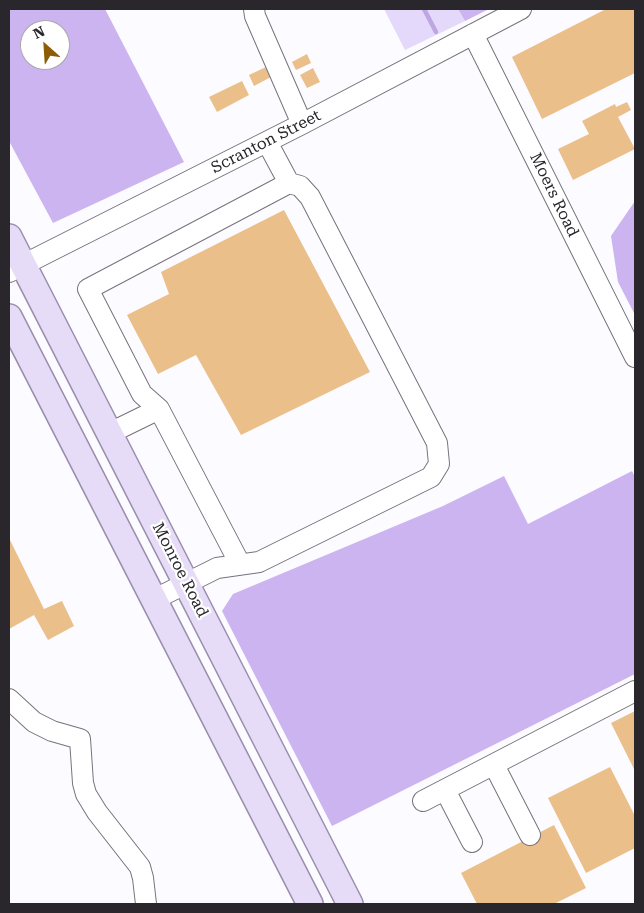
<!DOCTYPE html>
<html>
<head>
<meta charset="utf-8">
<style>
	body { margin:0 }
	#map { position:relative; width:644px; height:913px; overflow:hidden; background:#fcfbff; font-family:"Roboto Serif",serif }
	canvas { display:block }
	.frame { position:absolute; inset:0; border:10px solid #29272b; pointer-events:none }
	.north { position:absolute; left:20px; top:20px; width:50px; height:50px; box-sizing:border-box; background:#fff; border:1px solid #a9a9aa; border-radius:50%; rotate:334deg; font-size:14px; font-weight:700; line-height:20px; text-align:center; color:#29272b }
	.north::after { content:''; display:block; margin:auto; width:18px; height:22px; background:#8d5c06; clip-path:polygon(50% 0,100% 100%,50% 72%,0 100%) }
</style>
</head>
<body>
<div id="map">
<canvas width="644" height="913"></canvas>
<div class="frame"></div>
<div class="north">N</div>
</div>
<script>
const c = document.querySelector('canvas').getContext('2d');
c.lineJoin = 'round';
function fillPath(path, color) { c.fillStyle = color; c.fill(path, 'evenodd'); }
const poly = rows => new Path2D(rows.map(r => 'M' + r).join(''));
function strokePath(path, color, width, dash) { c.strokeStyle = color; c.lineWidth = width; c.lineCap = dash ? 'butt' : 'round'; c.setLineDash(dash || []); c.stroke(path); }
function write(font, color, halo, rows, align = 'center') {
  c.font = font + ' "Roboto Serif",serif'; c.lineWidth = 4.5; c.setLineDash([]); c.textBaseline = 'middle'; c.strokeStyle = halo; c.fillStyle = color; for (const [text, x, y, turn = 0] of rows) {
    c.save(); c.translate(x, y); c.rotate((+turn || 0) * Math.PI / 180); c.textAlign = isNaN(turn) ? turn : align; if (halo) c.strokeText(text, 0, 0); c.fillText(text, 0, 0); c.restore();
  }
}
const green = poly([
	[384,9,458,9,465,21,405,50]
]);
const forest = poly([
	[9,9,105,9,184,162,53,223,9,141],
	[30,30,60,30,60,60,30,60],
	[458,9,489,9,465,21],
	[635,201,635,315,618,282,611,236],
	[632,471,635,477,635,674,332,826,222,611,233,594,443,506,504,476,528,524]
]);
const stream = poly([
	[424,9,436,32]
]);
const building = poly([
	[606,9,635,9,635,73,542,119,512,57],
	[307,54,311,63,296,70,292,62],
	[266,67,271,77,254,86,249,75],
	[313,68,320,82,307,88,300,75],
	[242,81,249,95,217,112,209,97],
	[627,102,631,110,618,117,635,149,573,180,558,149,589,134,582,121,615,104,616,107],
	[284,210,370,372,241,435,196,355,158,374,127,315,169,294,161,272],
	[9,538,44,609,62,601,74,626,48,640,34,615,9,629],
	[635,711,635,771,611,723],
	[610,767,635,816,635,848,586,873,548,798],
	[554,825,586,888,554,904,477,904,461,873]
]);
const minor = poly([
	[254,9,255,16,302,124],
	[473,34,635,357],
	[9,272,302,124,521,9],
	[110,433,159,409],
	[240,564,159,409,142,394,88,289,289,183],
	[153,600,217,568,259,562,431,477,439,464,437,443,310,197,300,186,289,183,267,142],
	[9,699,34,722,52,731,80,739,83,783,86,794,97,812,140,867,143,878,146,904],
	[494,765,530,835],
	[445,790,472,842],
	[423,801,635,691]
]);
const major = poly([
	[9,237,350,904],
	[9,317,310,904]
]);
const streetNames = [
	["Scranton Street",266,142,-27],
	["Moers Road",554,195,64],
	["Monroe Road",180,570,63]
];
fillPath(green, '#e4d8fb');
fillPath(forest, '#cbb4f0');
strokePath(stream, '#bda6e1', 4.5);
fillPath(building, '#ebbf89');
strokePath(minor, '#76737b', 22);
strokePath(major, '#998eac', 28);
strokePath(minor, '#fff', 20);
strokePath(major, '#e6dcf7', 25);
write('16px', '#29272b', '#fff', streetNames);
</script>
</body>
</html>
